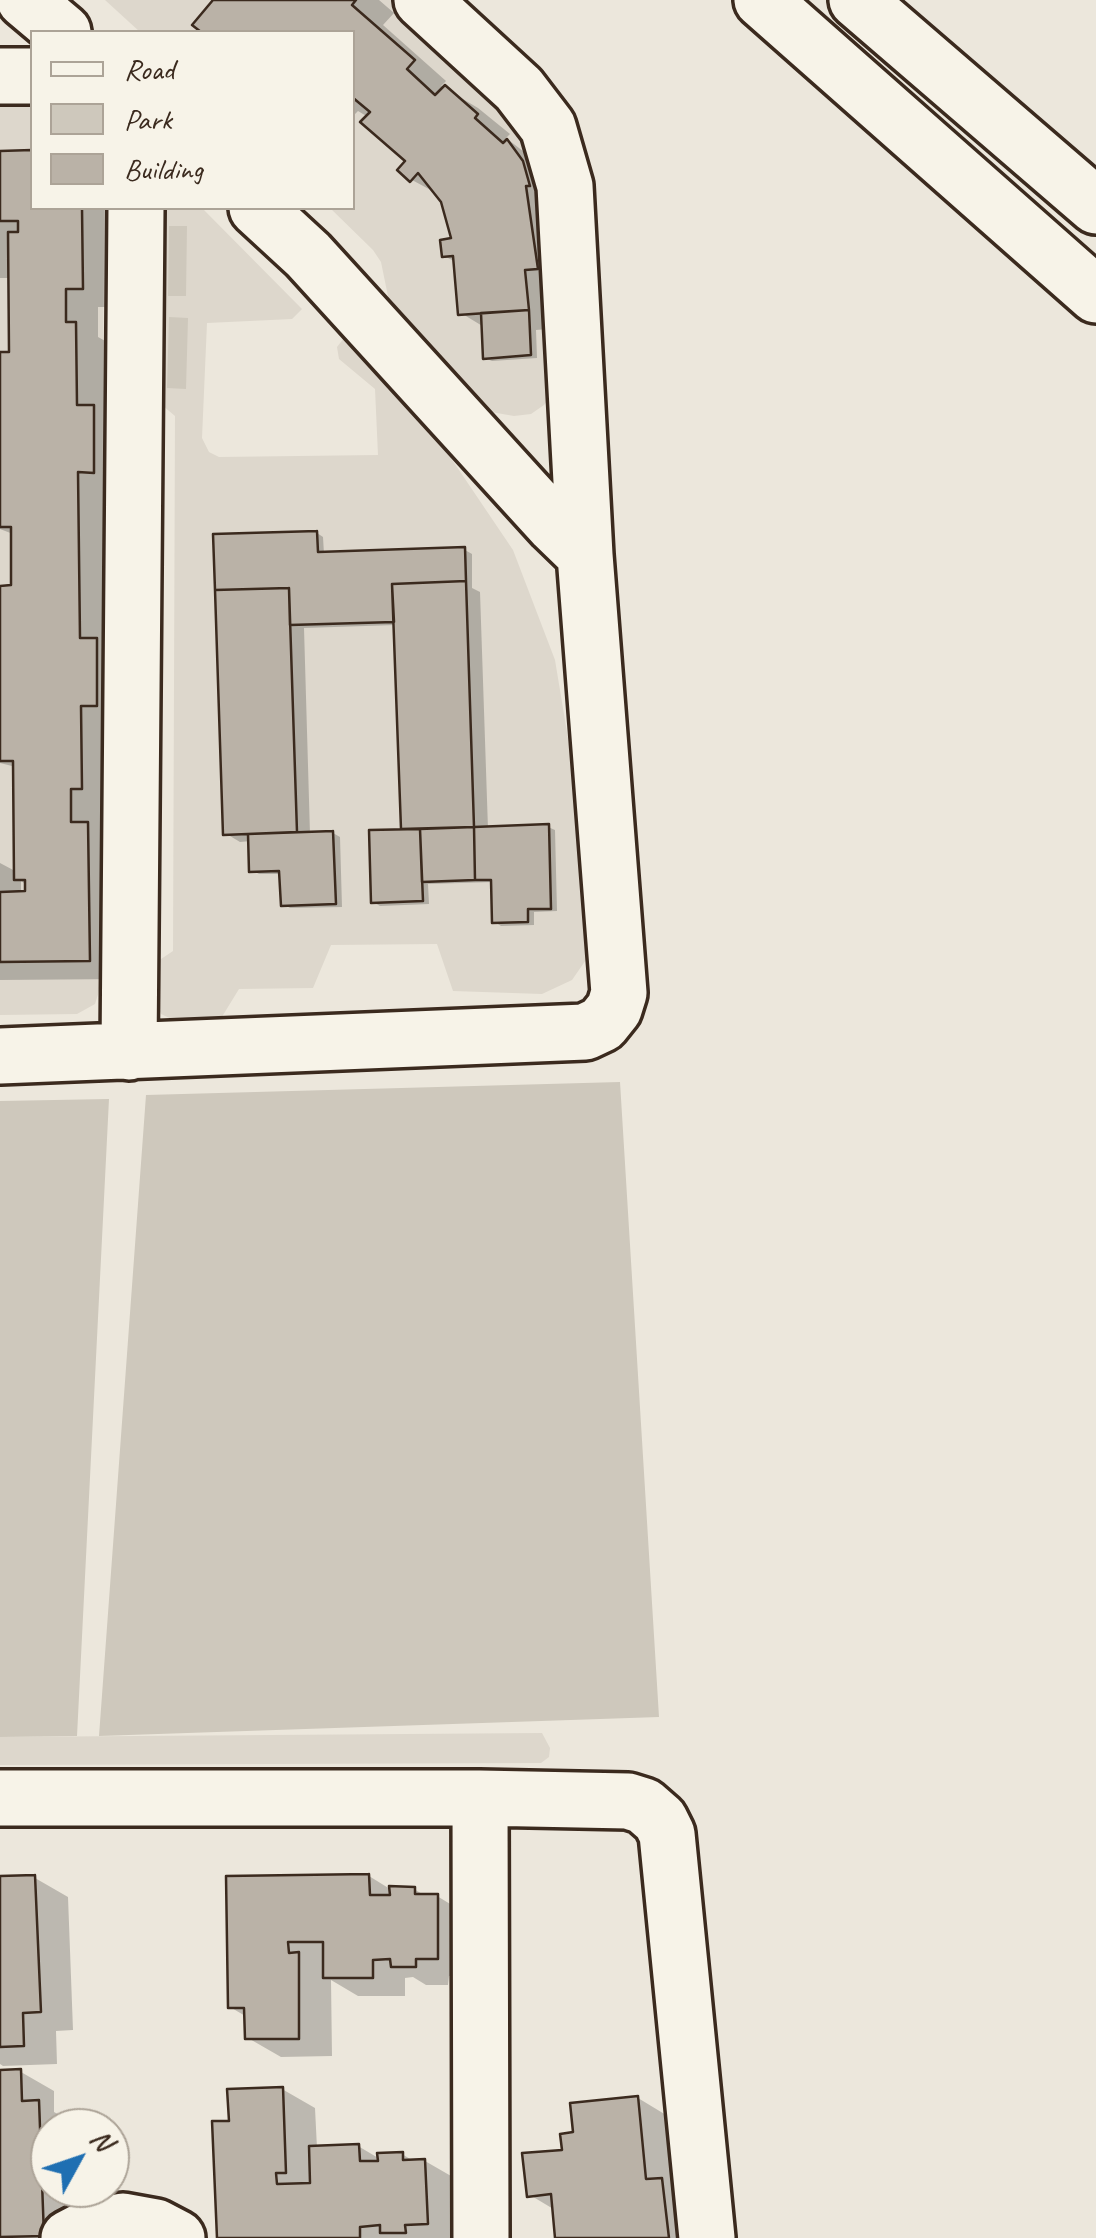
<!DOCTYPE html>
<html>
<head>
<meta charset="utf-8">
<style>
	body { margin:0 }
	#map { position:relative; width:1096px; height:2238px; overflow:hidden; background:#ece7dc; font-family:Caveat,sans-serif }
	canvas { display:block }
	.legend { position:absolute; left:30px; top:30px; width:325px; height:180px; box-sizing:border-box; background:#f7f3e8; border:2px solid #aca397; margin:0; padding:12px 18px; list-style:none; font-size:30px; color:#3b2a1e }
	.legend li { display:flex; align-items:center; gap:20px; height:50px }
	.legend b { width:50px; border:2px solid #aca397 }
	.north { position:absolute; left:30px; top:2108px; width:100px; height:100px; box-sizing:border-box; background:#f7f3e8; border:2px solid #aca397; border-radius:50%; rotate:50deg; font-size:28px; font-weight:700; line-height:40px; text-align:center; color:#3b2a1e }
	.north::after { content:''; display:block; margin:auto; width:35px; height:45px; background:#1f6fb2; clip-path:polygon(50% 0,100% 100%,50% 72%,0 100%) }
</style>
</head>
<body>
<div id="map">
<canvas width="1096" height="2238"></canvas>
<ul class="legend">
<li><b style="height:12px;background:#f7f3e8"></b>Road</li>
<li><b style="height:28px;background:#cec8bc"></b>Park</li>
<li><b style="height:28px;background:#bab2a7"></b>Building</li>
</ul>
<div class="north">N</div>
</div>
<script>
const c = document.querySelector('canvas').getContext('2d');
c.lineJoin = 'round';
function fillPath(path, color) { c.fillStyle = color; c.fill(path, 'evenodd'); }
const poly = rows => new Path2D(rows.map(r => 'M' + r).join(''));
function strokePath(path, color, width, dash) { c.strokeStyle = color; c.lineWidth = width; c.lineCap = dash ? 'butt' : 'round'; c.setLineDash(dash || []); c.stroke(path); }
const built = poly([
	[105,0,392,0,508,106,539,158,552,395,544,405,531,414,514,416,491,412,471,401,390,306,381,262,373,250,330,208,352,208,352,32,140,32],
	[0,95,32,96,32,208,104,208,100,988,95,1004,77,1014,0,1015],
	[159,208,202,208,302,309,292,319,207,323,202,438,209,452,219,457,378,455,375,389,339,359,337,347,344,338,376,365,434,433,513,550,555,660,582,823,590,954,572,980,542,994,453,991,437,944,331,945,313,988,239,989,220,1020,180,1023,161,1014,152,995,152,965,173,951,175,416,156,400],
	[542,1733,550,1748,549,1757,541,1763,0,1765,0,1737]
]);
const green = poly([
	[169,226,187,226,186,296,168,296],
	[169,317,188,318,186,389,167,388],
	[620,1082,659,1717,99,1736,146,1095],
	[109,1099,77,1736,0,1737,0,1101]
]);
const shadow = poly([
	[216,0,379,0,394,13,383,25,446,81,441,86,478,108,510,134,506,138,550,172,561,328,536,330,537,358,492,361,485,358,484,327,461,313,456,262,444,256,454,241,440,195,412,180,408,161,368,117,358,111,352,117,352,32,204,32,195,24],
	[0,153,32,153,32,208,114,208,115,307,98,307,98,337,109,343,122,979,0,980,0,863,17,872,16,767,0,763,0,604,14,588,13,534,0,529,0,354,11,354,11,278,0,278],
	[21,881,27,885,27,894,21,894],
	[317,533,323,537,324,554,465,550,472,554,472,588,480,592,488,829,548,827,555,830,557,911,534,912,534,925,501,926,495,922,493,882,428,884,429,904,380,906,373,902,403,831,396,625,304,628,310,834,333,833,340,837,342,907,290,908,284,904,282,874,259,874,252,870,251,841,240,842,225,833],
	[369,1876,390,1889,414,1889,427,1897,437,1896,470,1916,471,1976,449,1976,448,1985,426,1985,413,1977,405,1978,405,1996,358,1996,331,1980,332,2056,281,2057,248,2038,247,2017,230,2007,229,1878],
	[35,1878,68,1897,73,2030,56,2031,57,2064,3,2066,0,2064,0,1879],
	[0,2072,21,2072,54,2091,54,2112,72,2122,72,2128,50,2128,50,2188,74,2188,76,2238,0,2238],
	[282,2089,315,2108,317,2148,358,2146,380,2159,402,2154,415,2162,425,2161,458,2180,460,2238,219,2238,231,2123],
	[638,2098,671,2118,699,2238,557,2238,555,2210,530,2195,576,2134]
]);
const building = poly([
	[213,0,356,0,352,5,415,60,407,69,435,95,445,85,478,114,475,118,503,143,507,139,523,161,530,186,526,186,538,269,525,270,529,310,458,315,453,256,442,257,440,240,451,238,441,202,418,173,410,182,397,170,405,161,360,122,370,112,352,97,352,32,201,32,192,25,213,0],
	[32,150,32,208,82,208,83,289,66,289,66,322,76,322,77,405,94,405,94,473,78,472,80,638,97,638,97,706,81,706,82,789,71,789,71,822,88,822,90,961,0,962,0,892,25,891,25,880,14,880,13,761,0,761,0,586,11,585,11,527,0,527,0,352,9,352,8,232,18,232,18,221,0,221,0,151,32,150],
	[529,310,531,355,483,359,481,313,529,310],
	[317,531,318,552,465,547,466,581,392,584,394,622,290,625,289,588,215,590,213,534,317,531],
	[466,581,474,827,401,829,392,584,466,581],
	[289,588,297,832,223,835,215,590,289,588],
	[549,824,551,909,528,909,528,922,492,923,491,880,475,880,474,827,549,824],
	[474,827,475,880,422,882,420,829,474,827],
	[420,829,423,901,371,903,369,830,420,829],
	[333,831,336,904,281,906,279,871,249,872,248,834,333,831],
	[369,1874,370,1895,390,1895,389,1886,415,1887,415,1894,438,1894,438,1959,416,1959,416,1967,391,1967,390,1959,373,1960,373,1978,323,1978,323,1942,288,1942,289,1953,299,1952,299,2039,245,2039,244,2008,228,2008,226,1876,369,1874],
	[35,1875,41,2012,23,2013,24,2046,0,2047,0,1876,35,1875],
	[21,2069,22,2101,39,2100,44,2236,0,2237,0,2070,21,2069],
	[283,2087,286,2173,276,2173,277,2184,310,2183,309,2146,359,2144,360,2161,378,2161,377,2153,403,2152,403,2160,425,2159,428,2224,405,2225,406,2233,380,2233,380,2225,360,2227,360,2238,217,2238,212,2121,229,2121,227,2089,283,2087],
	[638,2096,646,2179,662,2178,669,2238,555,2238,551,2194,527,2197,522,2153,562,2150,560,2134,573,2132,570,2103,638,2096]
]);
const minor = poly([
	[25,0,63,32],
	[0,76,32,76],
	[257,208,308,255,554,525,585,555],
	[129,1052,136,208],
	[0,1056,585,1032,602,1024,614,1009,619,993,585,555,565,186,548,127,519,89,422,0],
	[0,1798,480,1798,628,1801,644,1806,660,1820,667,1834,707,2238],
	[480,1798,481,2238],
	[69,2238,90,2227,123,2221,156,2227,177,2238]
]);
const major = poly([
	[762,0,1096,295],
	[857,0,1096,206]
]);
fillPath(built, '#ddd7cc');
fillPath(green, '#cec8bc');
fillPath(shadow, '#0003');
fillPath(building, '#bab2a7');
strokePath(building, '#3b2a1e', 2.5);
strokePath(minor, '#3b2a1e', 62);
strokePath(major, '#3b2a1e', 62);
strokePath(minor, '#f7f3e8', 55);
strokePath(major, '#f7f3e8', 55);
</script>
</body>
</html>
